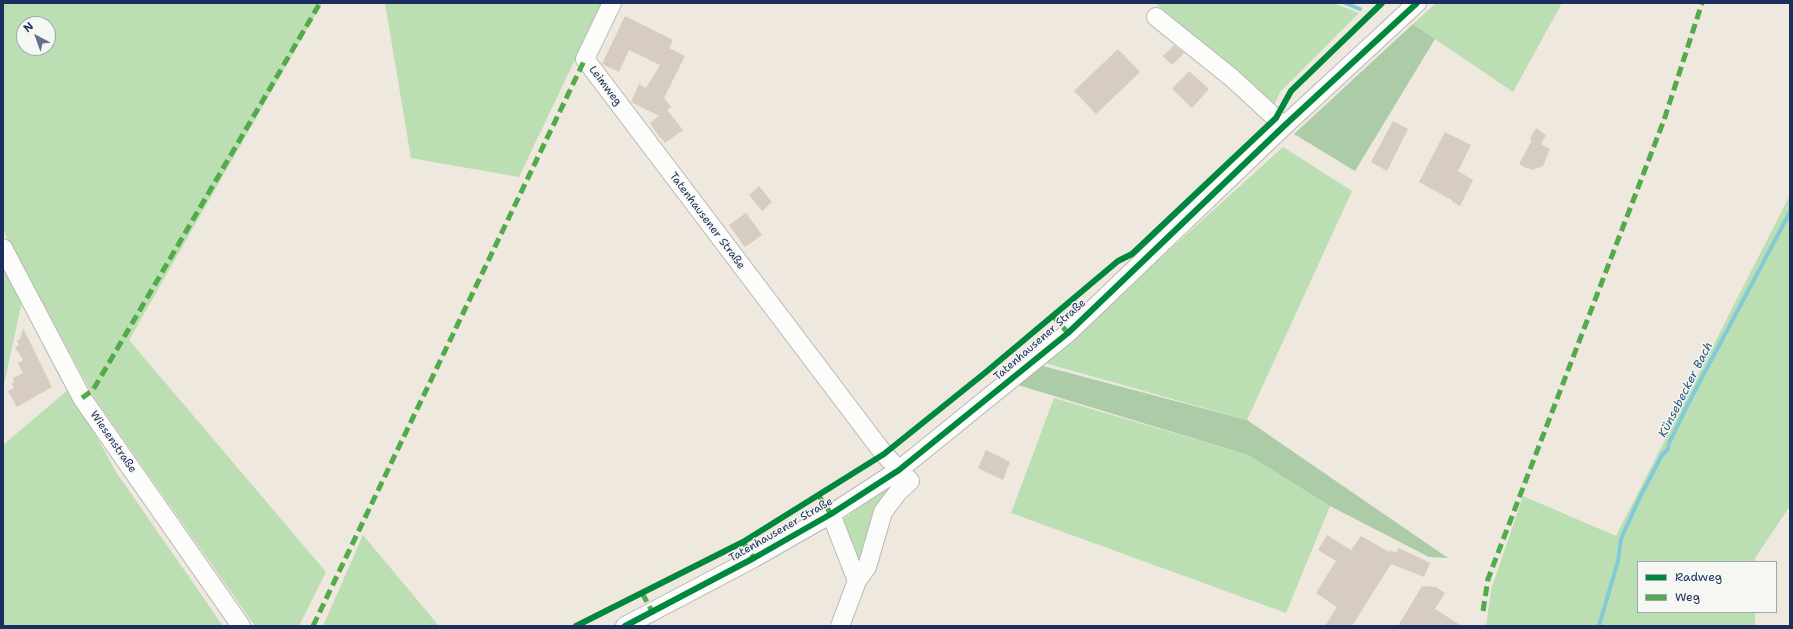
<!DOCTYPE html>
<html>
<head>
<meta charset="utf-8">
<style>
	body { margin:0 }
	#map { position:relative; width:1793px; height:629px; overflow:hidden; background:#eee8df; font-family:"Shantell Sans",sans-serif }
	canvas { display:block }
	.frame { position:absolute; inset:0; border:4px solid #1b2f5e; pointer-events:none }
	.legend { position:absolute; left:1637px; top:561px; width:140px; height:52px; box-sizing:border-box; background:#f6f6f2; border:1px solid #9ea6b7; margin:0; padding:5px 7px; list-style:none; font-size:12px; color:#1b2f5e }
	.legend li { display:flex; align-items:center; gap:8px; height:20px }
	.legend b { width:20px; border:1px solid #9ea6b7 }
	.north { position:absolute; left:16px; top:16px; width:40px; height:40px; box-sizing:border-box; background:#f6f6f2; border:1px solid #9ea6b7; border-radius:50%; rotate:319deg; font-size:11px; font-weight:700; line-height:16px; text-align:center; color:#1b2f5e }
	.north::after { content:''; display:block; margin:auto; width:14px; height:18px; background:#65708b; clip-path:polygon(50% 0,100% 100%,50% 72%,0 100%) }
</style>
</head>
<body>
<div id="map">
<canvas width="1793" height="629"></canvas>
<div class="frame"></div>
<ul class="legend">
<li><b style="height:5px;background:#00873e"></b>Radweg</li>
<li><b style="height:5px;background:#52ab49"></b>Weg</li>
</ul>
<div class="north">N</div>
</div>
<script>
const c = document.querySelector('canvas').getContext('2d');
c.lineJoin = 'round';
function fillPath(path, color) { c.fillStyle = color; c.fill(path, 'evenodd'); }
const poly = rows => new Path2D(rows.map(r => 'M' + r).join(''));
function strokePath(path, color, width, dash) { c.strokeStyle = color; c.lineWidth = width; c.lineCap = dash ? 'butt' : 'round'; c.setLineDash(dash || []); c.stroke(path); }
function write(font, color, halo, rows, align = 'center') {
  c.font = font + ' "Shantell Sans",sans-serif'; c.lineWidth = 3; c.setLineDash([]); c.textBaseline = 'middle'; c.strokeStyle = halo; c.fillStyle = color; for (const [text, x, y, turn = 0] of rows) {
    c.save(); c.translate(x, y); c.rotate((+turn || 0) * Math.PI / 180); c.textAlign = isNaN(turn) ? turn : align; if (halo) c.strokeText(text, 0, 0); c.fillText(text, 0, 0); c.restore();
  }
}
const green = poly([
	[3,3,322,3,129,340,326,572,299,626,255,626,95,399,3,230],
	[24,24,48,24,48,48,24,48],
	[385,3,602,3,519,177,411,158],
	[1155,3,1333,3,1359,13,1280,92,1273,108],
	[1436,3,1562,3,1513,92,1413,24],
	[1283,147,1352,191,1247,420,1045,363],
	[1790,195,1790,506,1755,558,1755,562,1638,562,1638,612,1755,612,1755,626,1486,626,1491,590,1523,496,1616,536],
	[3,260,23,297,3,389],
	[70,388,116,472,223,626,3,626,3,445],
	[1054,398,1248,455,1330,506,1286,613,1011,513],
	[896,481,860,565,841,521],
	[363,535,439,626,323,626]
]);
const forest = poly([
	[1413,24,1435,39,1355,171,1294,134],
	[1043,366,1247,420,1448,558,1429,557,1330,506,1248,455,1018,385]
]);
const stream = poly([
	[1345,3,1360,9],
	[1599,626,1618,561,1621,539,1639,499,1662,455,1668,449,1669,443,1689,402,1790,212]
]);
const building = poly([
	[625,16,673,40,669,48,685,56,664,98,671,107,667,110,683,130,665,143,661,137,660,138,650,123,659,116,631,102,639,84,646,88,660,65,629,50,619,72,602,64],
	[1174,45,1184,53,1172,65,1163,56],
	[1118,49,1140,72,1096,114,1074,91],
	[1189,71,1209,89,1192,108,1172,89],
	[1393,121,1408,129,1387,171,1371,162],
	[1536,128,1546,135,1541,144,1550,149,1543,166,1532,170,1529,168,1528,169,1519,164,1532,140,1530,139],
	[1445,132,1471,145,1458,171,1473,180,1460,206,1452,202,1452,200,1419,182],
	[759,186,772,202,762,211,749,195],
	[746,213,762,235,745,247,729,225],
	[23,328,52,387,17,407,8,391,14,388,12,384,14,382,13,378,23,373,18,363,23,360,15,347,19,345,17,341,20,339],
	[986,450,1010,462,1003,480,978,468],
	[1327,535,1351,550,1361,536,1389,552,1390,550,1396,553,1399,548,1430,563,1424,577,1391,564,1352,626,1325,626,1337,607,1316,593,1336,561,1318,550],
	[1422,586,1436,587,1445,593,1435,609,1462,626,1398,626]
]);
const minor = poly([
	[612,3,585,59,884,454,910,481,898,492,883,512,867,567,857,581],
	[1156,17,1232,78,1284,126],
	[3,248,82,398,241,626],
	[831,514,857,581,840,626],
	[625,626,754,558,831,514,899,470,1068,333,1284,126,1417,3]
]);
const quiet = poly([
	[1053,316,1068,333],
	[82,398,93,390,320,3],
	[819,496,831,514],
	[743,542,754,558],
	[642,593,653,613],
	[1483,611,1488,579,1664,120,1702,3],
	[313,626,585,59]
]);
const cycleway = poly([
	[576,626,743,542,884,454,986,372,1118,261,1132,254,1276,118,1291,91,1382,3],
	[625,626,754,558,831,514,899,470,1068,333,1284,126,1417,3]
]);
const streetNames = [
	["Leimweg",605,86,53],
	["Tatenhausener Straße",707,221,53],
	["Tatenhausener Straße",1040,340,-41],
	["Wiesenstraße",113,442,55],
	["Tatenhausener Straße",781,530,-30]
];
const waterNames = [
	["Künsebecker Bach",1686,390,-63]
];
fillPath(green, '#bbdeb2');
fillPath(forest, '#abcca6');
strokePath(stream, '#83cad7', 4);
fillPath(building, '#d7ccc0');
strokePath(minor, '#b9b8b7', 20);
strokePath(minor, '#fcfcfa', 18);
strokePath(quiet, '#52ab49', 5, [10, 5]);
strokePath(cycleway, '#00873e', 6);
write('11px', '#1b2f5e', '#f6f6f2', streetNames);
write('italic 12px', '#2c5a81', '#f6f6f2', waterNames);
</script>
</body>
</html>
